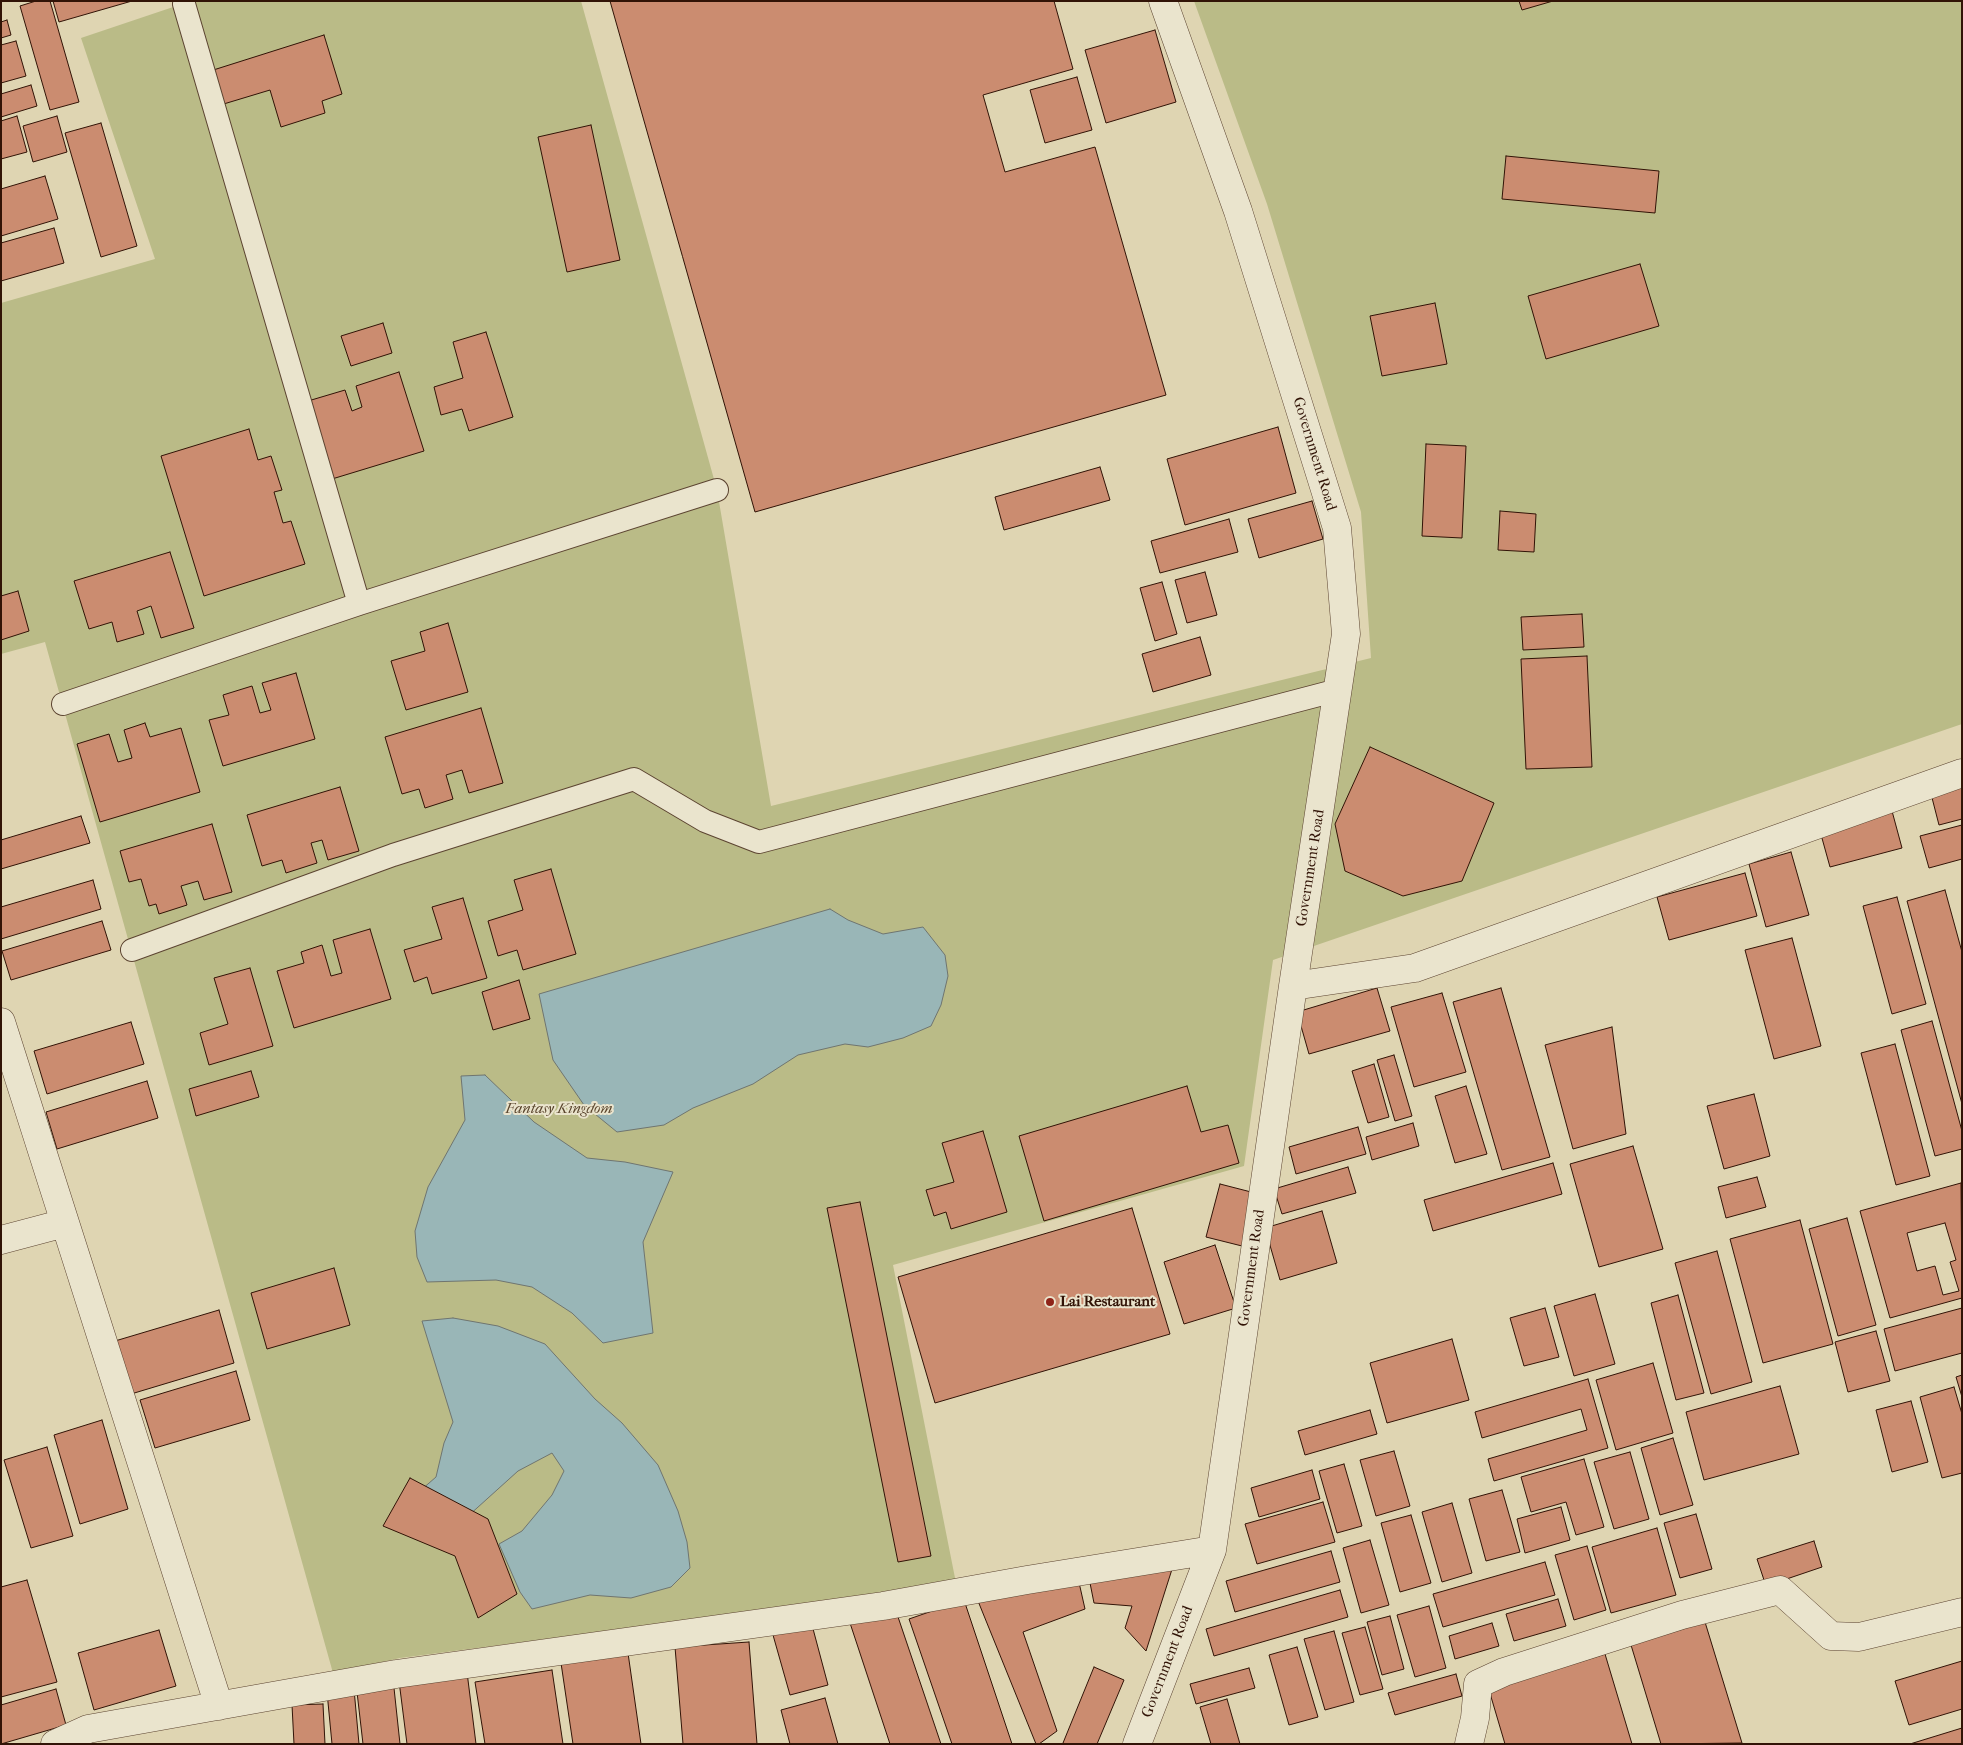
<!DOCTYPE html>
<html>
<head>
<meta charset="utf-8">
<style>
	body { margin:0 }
	#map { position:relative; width:1963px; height:1745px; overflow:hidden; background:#dfd5b2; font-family:"IM FELL French Canon",serif }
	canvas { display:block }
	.frame { position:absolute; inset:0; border:2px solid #311306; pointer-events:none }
</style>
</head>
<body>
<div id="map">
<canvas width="1963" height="1745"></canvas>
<div class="frame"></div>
</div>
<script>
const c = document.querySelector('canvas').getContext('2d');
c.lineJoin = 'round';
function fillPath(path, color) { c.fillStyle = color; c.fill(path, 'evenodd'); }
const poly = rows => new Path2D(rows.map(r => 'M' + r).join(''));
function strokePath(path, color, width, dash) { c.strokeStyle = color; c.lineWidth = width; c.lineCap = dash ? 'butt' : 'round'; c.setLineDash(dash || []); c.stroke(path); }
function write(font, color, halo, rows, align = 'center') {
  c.font = font + ' "IM FELL French Canon",serif'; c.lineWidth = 4; c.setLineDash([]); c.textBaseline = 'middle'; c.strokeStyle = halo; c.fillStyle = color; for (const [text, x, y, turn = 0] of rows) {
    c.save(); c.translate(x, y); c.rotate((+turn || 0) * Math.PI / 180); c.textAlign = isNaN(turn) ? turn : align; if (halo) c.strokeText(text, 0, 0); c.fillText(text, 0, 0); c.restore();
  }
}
const green = poly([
	[191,1,581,1,717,490,771,806,1371,658,1361,512,1267,204,1194,1,1962,1,1962,724,1273,960,1244,1166,893,1265,956,1583,885,1595,400,1658,333,1673,45,642,1,654,1,303,155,259,81,38]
]);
const water = poly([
	[830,909,848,920,883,934,923,927,945,955,948,976,941,1005,931,1026,903,1038,868,1047,845,1044,798,1055,753,1084,693,1108,664,1125,617,1132,584,1105,553,1060,539,994,830,909],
	[485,1075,534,1122,587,1158,625,1162,673,1172,643,1242,653,1333,603,1343,572,1313,532,1287,496,1280,427,1282,417,1257,415,1231,428,1187,465,1120,461,1076,485,1075],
	[453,1318,498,1326,545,1344,595,1399,622,1423,658,1465,678,1511,687,1542,690,1568,671,1587,631,1598,590,1595,532,1609,520,1592,499,1544,522,1531,552,1495,564,1471,552,1453,518,1471,467,1517,421,1490,436,1477,444,1443,453,1422,422,1321,453,1318]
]);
const building = poly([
	[36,1,50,1,79,102,50,110,20,6,36,1],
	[53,1,132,1,59,22,53,1],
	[610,1,1054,1,1073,69,983,95,1005,172,1095,147,1166,395,755,512,610,1],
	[1519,1,1553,1,1522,10,1519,1],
	[7,20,11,35,1,38,1,22,7,20],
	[1155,30,1176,102,1106,123,1085,50,1155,30],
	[324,35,342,94,322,101,325,113,281,127,270,90,217,106,207,72,324,35],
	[16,41,26,76,1,83,1,45,16,41],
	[1077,77,1092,130,1045,143,1030,90,1077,77],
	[31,85,37,106,1,117,1,94,31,85],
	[17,116,27,152,1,159,1,121,17,116],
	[57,116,67,152,33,162,23,126,57,116],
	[101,123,137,246,101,257,65,133,101,123],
	[591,125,620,260,567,272,538,137,591,125],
	[1506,156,1659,171,1655,213,1502,199,1506,156],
	[45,176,58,219,1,236,1,189,45,176],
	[54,228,64,263,1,281,1,243,54,228],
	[1640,264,1659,326,1546,359,1528,296,1640,264],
	[1435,303,1447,364,1382,376,1370,316,1435,303],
	[383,323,392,353,351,366,341,336,383,323],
	[486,332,513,417,469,431,462,409,441,415,434,387,463,378,453,342,486,332],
	[399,372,424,451,332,479,308,401,345,390,352,411,362,407,356,386,399,372],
	[1278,427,1296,493,1185,525,1167,459,1278,427],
	[249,429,258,460,271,456,282,490,274,492,283,523,291,521,305,564,204,596,161,456,249,429],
	[1426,444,1466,446,1462,538,1422,536,1426,444],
	[1100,467,1110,500,1004,530,995,497,1100,467],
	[1312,501,1323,539,1259,558,1248,519,1312,501],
	[1500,511,1536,514,1534,552,1498,550,1500,511],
	[1229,519,1238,552,1160,573,1151,541,1229,519],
	[170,552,194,628,161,638,151,606,137,611,144,634,117,642,112,622,89,629,74,581,170,552],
	[1205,572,1217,615,1187,623,1175,580,1205,572],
	[1162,582,1177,634,1155,641,1140,588,1162,582],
	[18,591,29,631,1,640,1,596,18,591],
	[1582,614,1584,647,1523,650,1521,617,1582,614],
	[448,623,468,692,406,710,391,661,425,651,420,632,448,623],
	[1200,637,1211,675,1153,692,1142,654,1200,637],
	[1587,656,1592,767,1526,769,1521,659,1587,656],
	[296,673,315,739,223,766,209,720,229,715,223,695,252,686,260,713,271,710,262,683,296,673],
	[481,708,503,783,469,793,462,770,446,775,453,799,425,808,419,789,402,794,385,737,481,708],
	[145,723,150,737,181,728,200,792,100,822,77,744,109,734,118,762,132,758,124,730,145,723],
	[1370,747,1494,803,1462,881,1403,896,1345,871,1335,824,1370,747],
	[1962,782,1962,819,1939,825,1930,790,1962,782],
	[340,787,359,851,328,860,322,840,311,843,317,863,286,873,282,860,262,866,247,815,340,787],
	[1892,811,1902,848,1830,867,1820,831,1892,811],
	[81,816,90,843,1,869,1,840,81,816],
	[212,824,232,892,204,900,198,881,181,886,187,905,159,914,156,904,149,906,141,879,129,882,120,851,212,824],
	[1962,825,1962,859,1929,868,1920,836,1962,825],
	[1791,852,1809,915,1766,927,1749,864,1791,852],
	[551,869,576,954,523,970,517,950,498,956,488,921,523,910,514,880,551,869],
	[1745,873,1757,916,1669,940,1657,897,1745,873],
	[93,880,101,909,1,939,1,907,93,880],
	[1945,890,1962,952,1962,1104,1907,901,1945,890],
	[1897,897,1926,1004,1892,1014,1863,906,1897,897],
	[463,898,487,978,432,994,427,977,414,982,404,950,442,939,432,907,463,898],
	[102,921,111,950,11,980,2,951,102,921],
	[370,929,391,999,294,1028,277,971,304,963,301,952,322,945,331,976,342,973,333,940,370,929],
	[1792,938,1821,1046,1774,1059,1745,950,1792,938],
	[250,968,273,1046,209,1065,200,1033,228,1024,214,978,250,968],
	[519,980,530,1019,493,1030,482,992,519,980],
	[1377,988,1390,1031,1309,1054,1297,1012,1377,988],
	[1501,988,1550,1157,1502,1170,1453,1002,1501,988],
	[1442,993,1466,1072,1414,1087,1391,1007,1442,993],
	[1932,1021,1962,1131,1962,1149,1935,1156,1901,1030,1932,1021],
	[131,1022,144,1064,47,1094,34,1051,131,1022],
	[1612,1027,1626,1134,1573,1149,1545,1045,1612,1027],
	[1895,1044,1930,1176,1896,1185,1861,1053,1895,1044],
	[1394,1055,1412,1116,1395,1121,1377,1060,1394,1055],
	[1374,1064,1389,1117,1368,1123,1352,1071,1374,1064],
	[251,1071,259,1097,196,1116,189,1089,251,1071],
	[147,1081,158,1118,57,1149,46,1112,147,1081],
	[1187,1086,1201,1132,1228,1125,1239,1163,1044,1221,1019,1136,1187,1086],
	[1466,1086,1487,1154,1455,1163,1435,1096,1466,1086],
	[1754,1094,1770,1156,1724,1169,1707,1106,1754,1094],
	[1413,1123,1419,1146,1372,1160,1366,1137,1413,1123],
	[1358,1127,1366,1154,1296,1174,1289,1147,1358,1127],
	[983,1131,1007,1212,951,1229,946,1212,934,1216,926,1190,954,1182,942,1143,983,1131],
	[1633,1146,1663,1249,1599,1267,1570,1164,1633,1146],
	[1553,1163,1562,1194,1433,1231,1424,1200,1553,1163],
	[1348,1167,1356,1193,1282,1214,1274,1189,1348,1167],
	[1757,1177,1766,1207,1726,1218,1718,1187,1757,1177],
	[1961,1183,1962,1298,1890,1318,1860,1211,1961,1183],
	[1945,1223,1956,1260,1950,1262,1959,1291,1943,1295,1935,1266,1917,1271,1907,1233,1945,1223],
	[1220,1184,1255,1193,1242,1246,1206,1237,1220,1184],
	[860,1202,931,1556,898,1562,827,1208,860,1202],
	[1132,1208,1170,1334,935,1403,898,1277,1132,1208],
	[1322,1211,1337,1263,1280,1280,1265,1228,1322,1211],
	[1847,1218,1876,1325,1838,1336,1809,1229,1847,1218],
	[1800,1220,1833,1344,1763,1363,1730,1239,1800,1220],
	[1215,1245,1236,1308,1184,1324,1164,1262,1215,1245],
	[1717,1251,1752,1382,1711,1394,1675,1263,1717,1251],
	[334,1268,350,1325,267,1349,251,1293,334,1268],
	[1595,1294,1615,1364,1574,1376,1554,1306,1595,1294],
	[1678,1295,1704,1393,1676,1400,1651,1303,1678,1295],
	[1545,1308,1559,1357,1524,1366,1510,1318,1545,1308],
	[1962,1308,1962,1353,1895,1371,1884,1329,1962,1308],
	[219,1310,234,1363,131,1394,115,1341,219,1310],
	[1876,1331,1890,1381,1848,1392,1835,1342,1876,1331],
	[1452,1339,1469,1400,1387,1423,1370,1363,1452,1339],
	[1653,1363,1673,1433,1616,1450,1596,1380,1653,1363],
	[236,1371,250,1420,155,1448,140,1400,236,1371],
	[1962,1375,1962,1397,1956,1377,1962,1375],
	[1588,1379,1608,1448,1494,1481,1488,1459,1587,1430,1581,1409,1482,1438,1475,1412,1588,1379],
	[1780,1386,1799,1454,1704,1480,1686,1412,1780,1386],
	[1954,1387,1962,1414,1962,1473,1942,1478,1920,1397,1954,1387],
	[1911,1401,1928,1462,1892,1472,1876,1410,1911,1401],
	[1370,1410,1377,1434,1305,1455,1298,1431,1370,1410],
	[102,1420,128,1509,80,1524,54,1435,102,1420],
	[1673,1438,1693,1505,1660,1515,1641,1448,1673,1438],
	[47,1447,73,1536,31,1548,4,1460,47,1447],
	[1394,1451,1410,1506,1376,1516,1360,1460,1394,1451],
	[1630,1452,1649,1519,1614,1529,1594,1462,1630,1452],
	[1584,1459,1604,1527,1576,1535,1566,1502,1531,1512,1521,1477,1584,1459],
	[1344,1464,1362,1526,1337,1533,1319,1471,1344,1464],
	[1312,1470,1320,1499,1259,1517,1251,1488,1312,1470],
	[410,1478,488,1519,517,1594,478,1618,455,1556,383,1526,410,1478],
	[1502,1490,1520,1552,1486,1561,1469,1499,1502,1490],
	[1323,1502,1335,1542,1257,1564,1245,1524,1323,1502],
	[1452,1503,1472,1573,1442,1582,1422,1512,1452,1503],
	[1561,1507,1570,1540,1525,1553,1517,1519,1561,1507],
	[1696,1514,1712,1569,1680,1578,1664,1523,1696,1514],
	[1411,1515,1431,1583,1400,1592,1381,1523,1411,1515],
	[1657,1528,1676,1595,1611,1613,1592,1547,1657,1528],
	[1370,1540,1389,1605,1361,1613,1343,1548,1370,1540],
	[1814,1541,1822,1567,1766,1586,1757,1559,1814,1541],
	[1587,1546,1606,1610,1574,1620,1555,1555,1587,1546],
	[1331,1551,1340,1582,1235,1612,1226,1581,1331,1551],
	[1545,1562,1555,1595,1443,1627,1433,1594,1545,1562],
	[1174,1563,1146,1651,1125,1628,1132,1606,1094,1603,1089,1578,1174,1563],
	[1078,1578,1085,1609,1023,1632,1057,1731,1039,1744,1036,1744,978,1601,1078,1578],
	[27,1580,57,1682,1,1697,1,1587,27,1580],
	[1340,1590,1348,1617,1214,1656,1206,1629,1340,1590],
	[1558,1599,1566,1626,1514,1641,1506,1614,1558,1599],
	[964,1600,1012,1744,952,1744,909,1619,964,1600],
	[1429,1606,1446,1668,1415,1677,1397,1615,1429,1606],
	[895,1608,941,1744,890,1744,850,1623,895,1608],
	[1390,1616,1404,1669,1382,1675,1367,1622,1390,1616],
	[1705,1622,1742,1743,1661,1744,1631,1645,1705,1622],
	[1492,1623,1499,1646,1455,1659,1449,1636,1492,1623],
	[812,1625,828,1685,790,1695,773,1635,812,1625],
	[1365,1627,1383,1689,1360,1695,1342,1633,1365,1627],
	[159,1630,176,1686,94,1710,78,1653,159,1630],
	[1334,1631,1354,1702,1325,1710,1304,1639,1334,1631],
	[749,1642,757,1744,683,1744,675,1647,749,1642],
	[1297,1647,1318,1717,1289,1725,1269,1655,1297,1647],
	[628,1653,641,1744,573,1744,561,1663,628,1653],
	[1605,1654,1632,1744,1505,1744,1489,1690,1605,1654],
	[1962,1661,1962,1709,1909,1725,1895,1681,1962,1661],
	[1094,1667,1124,1680,1097,1744,1065,1744,1063,1743,1094,1667],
	[1249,1668,1255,1688,1196,1704,1190,1684,1249,1668],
	[552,1670,563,1744,485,1744,475,1682,552,1670],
	[467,1672,476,1744,407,1744,399,1681,467,1672],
	[1456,1674,1462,1696,1395,1715,1388,1693,1456,1674],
	[394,1688,400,1744,363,1744,357,1692,394,1688],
	[56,1689,66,1725,1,1744,1,1705,56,1689],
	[354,1689,359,1744,332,1744,327,1692,354,1689],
	[825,1698,838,1744,790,1744,781,1710,825,1698],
	[1227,1699,1240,1744,1211,1744,1200,1707,1227,1699],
	[323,1704,325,1744,294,1744,292,1705,323,1704],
	[1962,1728,1962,1744,1910,1744,1962,1728]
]);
const lane = poly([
	[184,4,359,604],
	[63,704,359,604,717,490],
	[132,950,393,855,634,779,705,821,759,842,1338,690]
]);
const street = poly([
	[1293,986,1415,968,1962,773],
	[1,1022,219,1706],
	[1,1240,65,1223],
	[55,1744,88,1729,396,1674,883,1606,1027,1580,1212,1550],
	[1137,1744,1212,1550,1293,986,1346,634,1337,528,1238,211,1163,1],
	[1469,1744,1475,1718,1478,1684,1504,1672,1682,1615,1780,1590,1831,1636,1859,1637,1962,1612]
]);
const markers = [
	[1050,1302,5,"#8f2418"]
];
const streetNames = [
	["Government Road",1314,454,73],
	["Government Road",1311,868,-81],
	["Government Road",1252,1268,-82],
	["Government Road",1168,1662,-69]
];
const parkNames = [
	["Fantasy Kingdom",559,1109]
];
const poiNames = [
	["Lai Restaurant",1060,1302]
];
fillPath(green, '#babb87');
fillPath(water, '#99b6b7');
strokePath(water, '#6f7570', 1);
fillPath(building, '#cb8c70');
strokePath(building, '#311306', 1);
strokePath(lane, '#5c4431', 24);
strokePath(street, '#5c4431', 29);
strokePath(lane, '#eae4cd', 22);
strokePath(street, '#eae4cd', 28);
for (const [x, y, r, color] of markers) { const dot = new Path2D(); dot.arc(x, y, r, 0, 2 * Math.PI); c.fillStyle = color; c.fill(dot); strokePath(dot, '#eae4cd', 2); }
write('15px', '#311306', '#eae4cd', streetNames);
write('italic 15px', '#5a452d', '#eae4cd', parkNames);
write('bold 15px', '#311306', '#eae4cd', poiNames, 'left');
</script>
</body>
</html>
